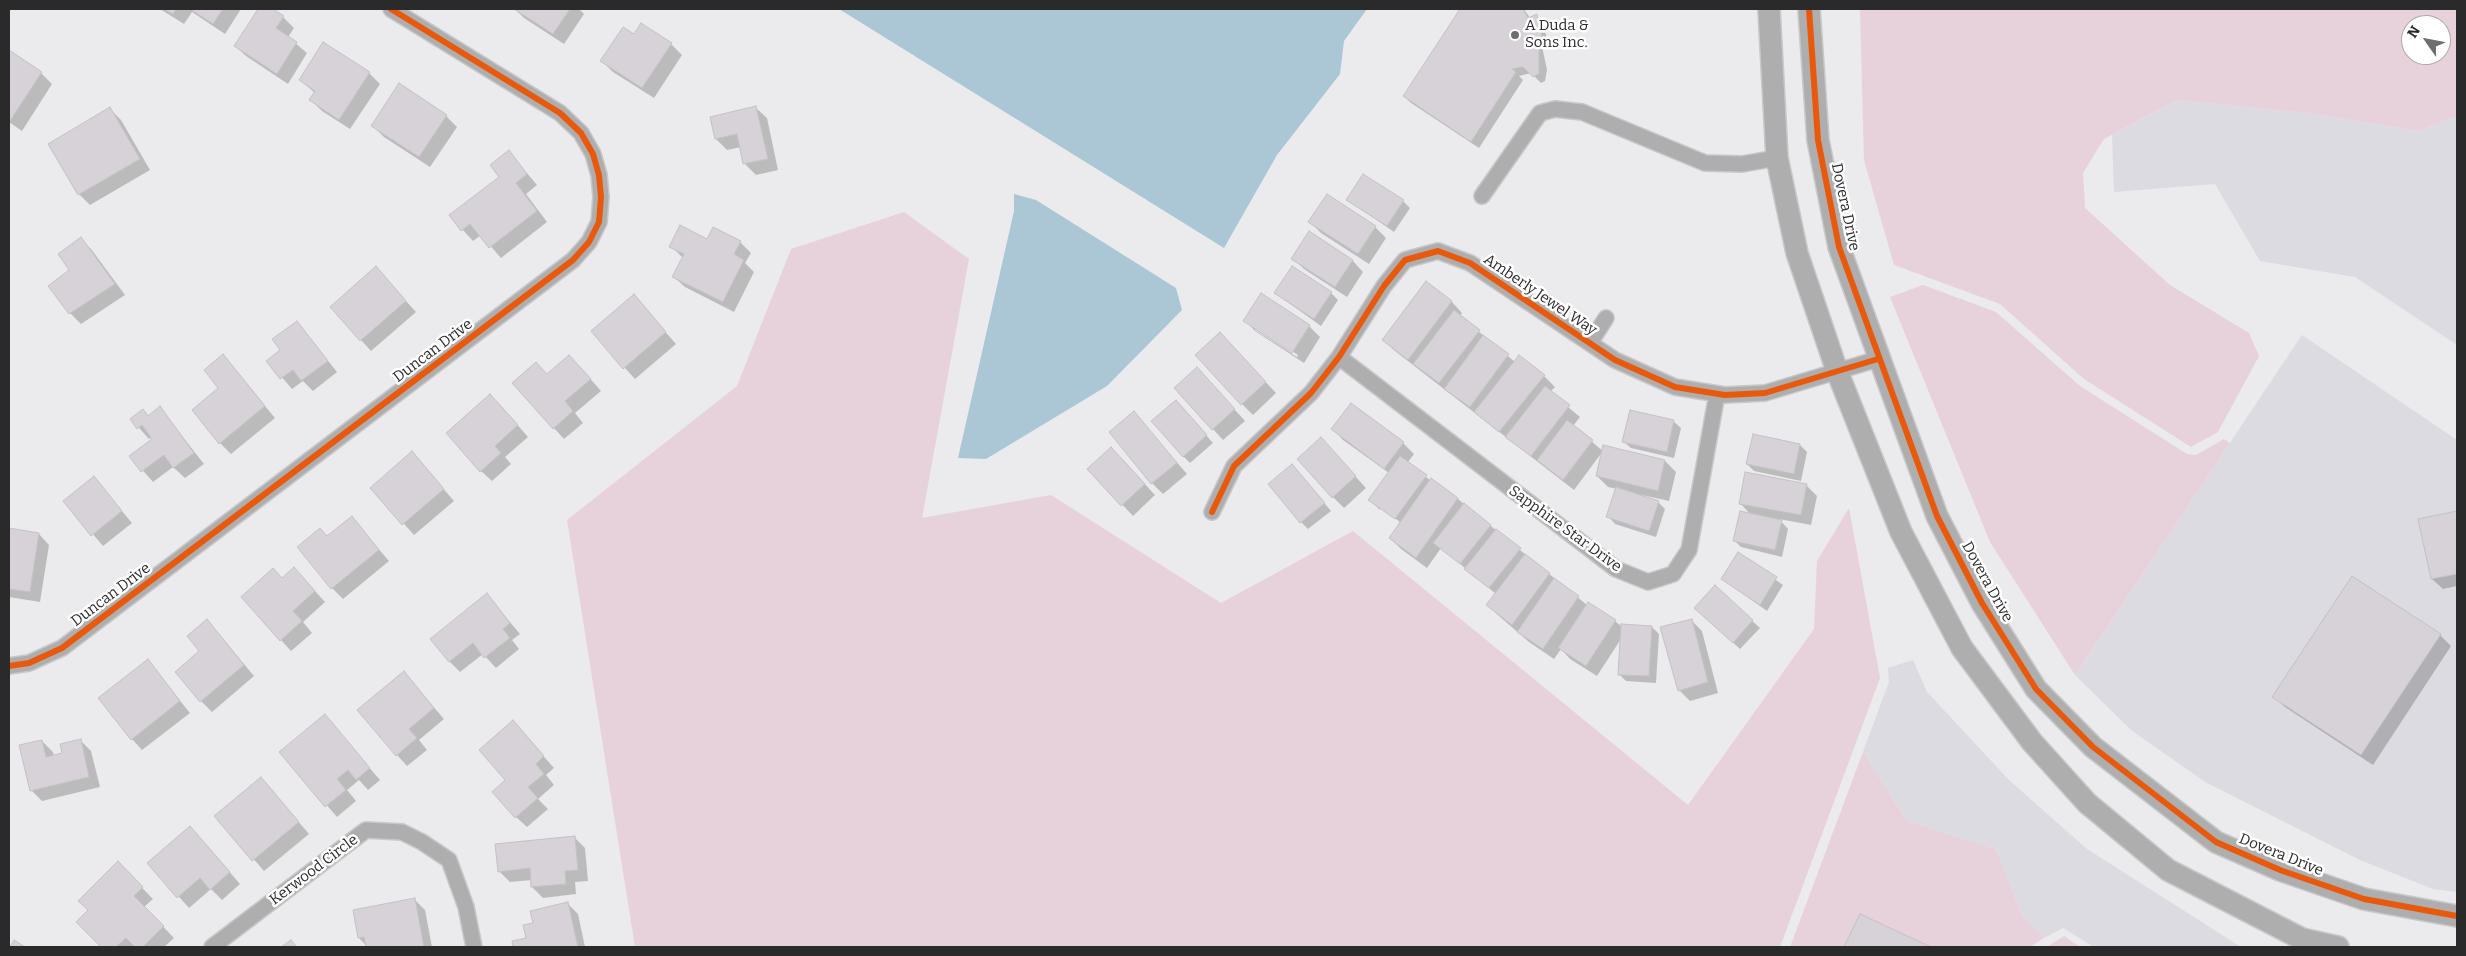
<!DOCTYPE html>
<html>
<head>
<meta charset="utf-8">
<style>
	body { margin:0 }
	#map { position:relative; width:2466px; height:956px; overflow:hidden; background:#ebeaec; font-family:Bitter,serif }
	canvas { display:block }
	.frame { position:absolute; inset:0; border:10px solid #2a2a2b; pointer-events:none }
	.north { position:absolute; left:2401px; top:15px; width:50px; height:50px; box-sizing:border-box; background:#fff; border:1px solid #aaa; border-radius:50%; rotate:303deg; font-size:14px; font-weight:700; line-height:20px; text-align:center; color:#2a2a2b }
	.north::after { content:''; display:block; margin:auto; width:18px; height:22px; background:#6e6d6f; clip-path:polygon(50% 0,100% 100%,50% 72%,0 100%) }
</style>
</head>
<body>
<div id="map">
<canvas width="2466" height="956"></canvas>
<div class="frame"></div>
<div class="north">N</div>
</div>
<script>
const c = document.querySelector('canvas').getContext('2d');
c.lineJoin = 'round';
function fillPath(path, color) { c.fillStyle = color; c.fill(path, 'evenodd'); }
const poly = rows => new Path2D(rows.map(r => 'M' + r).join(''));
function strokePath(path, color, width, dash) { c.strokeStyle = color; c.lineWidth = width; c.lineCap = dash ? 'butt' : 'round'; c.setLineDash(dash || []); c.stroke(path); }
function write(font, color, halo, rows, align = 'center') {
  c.font = font + ' Bitter,serif'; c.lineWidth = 5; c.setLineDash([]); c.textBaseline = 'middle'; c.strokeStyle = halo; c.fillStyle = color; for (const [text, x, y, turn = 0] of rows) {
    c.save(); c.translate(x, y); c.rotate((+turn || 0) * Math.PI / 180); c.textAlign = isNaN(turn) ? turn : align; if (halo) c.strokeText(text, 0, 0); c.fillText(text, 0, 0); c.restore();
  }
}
const built = poly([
	[2177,100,2306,113,2418,131,2457,116,2457,345,2355,277,2260,261,2215,184,2114,192,2112,135],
	[2302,335,2457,440,2457,892,2433,889,2360,860,2205,782,2131,730,2075,675],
	[1913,660,1927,692,2009,780,2087,849,2241,947,2094,947,2063,928,2044,938,2022,915,1996,849,1907,821,1863,752,1889,682,1888,668]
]);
const green = poly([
	[1860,9,2457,9,2457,116,2418,131,2306,113,2177,100,2104,139,2083,173,2085,208,2170,285,2249,333,2259,356,2218,432,2191,447,2084,379,2000,304,1894,265,1864,160],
	[2411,25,2441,25,2441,55,2411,55],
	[904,212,969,259,922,518,1051,495,1221,603,1353,531,1688,805,1814,629,1817,561,1849,508,1880,678,1780,947,635,947,567,520,737,386,791,249],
	[1923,285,1996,312,2080,386,2187,454,2196,455,2224,439,2230,443,2075,675,1990,542,1890,297],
	[1863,752,1907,821,1996,849,2022,915,2044,938,2030,947,1790,947],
	[2064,936,2080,947,2047,947]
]);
const water = poly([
	[839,9,1367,9,1344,41,1340,74,1277,155,1224,248],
	[1014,194,1036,200,1176,288,1182,310,1107,386,986,459,958,458,1014,211]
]);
const shadow = poly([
	[160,9,241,9,225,34,192,12,184,24],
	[259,9,270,9,283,17,294,28,288,37,307,53,288,84,246,56,235,46],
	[515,9,579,9,584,14,564,44,524,18],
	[1461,9,1524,9,1530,18,1536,16,1543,23,1548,43,1542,46,1547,70,1545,81,1541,83,1531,73,1519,76,1523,80,1479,148,1411,103,1404,96],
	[671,44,682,55,654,98,613,72,602,61],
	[9,52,41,73,52,84,22,131,9,122],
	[369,73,380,84,350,129,322,111,311,100,315,93,300,80],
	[756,108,767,118,778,170,756,175,745,164,741,147,727,150,716,139,712,118],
	[110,109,121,120,150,170,90,205,79,194],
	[446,116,457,127,430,167,384,137,373,126],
	[509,152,537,185,526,194,547,222,501,258,481,235,473,241,450,216,500,177],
	[1348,200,1403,201,1410,208,1394,232],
	[1310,222,1375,227,1386,238,1369,264,1321,233],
	[1310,233,1353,261,1363,272,1347,297,1304,269,1293,258],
	[80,239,91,249,125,295,81,324,70,313,71,270],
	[708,240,740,242,751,253,745,263,754,272,734,312,685,287,674,277,683,258,671,246],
	[376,268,416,312,371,351,361,340],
	[1427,283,1452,302,1462,313,1460,316,1515,362,1544,376,1555,387,1550,392,1580,417,1573,426,1603,451,1574,490,1395,351,1384,340],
	[1275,293,1331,293,1338,300,1321,326],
	[1261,295,1309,326,1320,337,1304,363,1255,331,1245,320],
	[1255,327,1298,355,1297,357,1255,330],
	[634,296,676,344,635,379,592,332],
	[297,322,337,372,313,391,303,381,292,389,268,361,282,350],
	[1230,344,1276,393,1253,415,1242,404],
	[223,356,275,418,231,454,220,443,220,389],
	[580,367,601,391,575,413,583,423,564,439,554,428,548,375],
	[1197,368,1245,421,1223,440,1175,388],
	[1351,404,1403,443,1414,454,1408,462,1431,481,1458,499,1587,605,1615,621,1622,627,1652,627,1659,634,1656,683,1626,681,1619,674,1621,639,1597,676,1570,659,1561,649,1554,659,1529,642,1499,616,1488,605,1496,594,1441,548,1427,568,1401,549,1390,538,1400,522,1380,507,1380,510,1370,500,1389,473,1343,440,1333,429],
	[501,406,528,437,505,457,511,464,492,481,481,471],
	[160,408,204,464,185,478,173,467,153,482,131,457,154,439,152,437,149,439,131,419,148,417],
	[1182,408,1213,443,1190,463,1183,456],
	[1134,413,1187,474,1163,494,1152,483],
	[1673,421,1681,428,1674,458,1631,448,1623,441],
	[1754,435,1800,445,1807,452,1801,481,1754,471,1747,464],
	[1331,450,1366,488,1344,508,1333,497],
	[1122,459,1155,495,1133,516,1089,469],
	[1665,461,1676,472,1669,501,1642,495,1641,497,1658,502,1665,509,1656,537,1615,524,1608,516,1617,489,1608,487,1597,476],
	[422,464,454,501,414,535,372,488],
	[1299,473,1331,511,1308,529,1301,522],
	[94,478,132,523,103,546,65,501],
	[1806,485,1817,496,1811,525,1779,519,1788,529,1782,557,1741,547,1734,540,1751,515,1740,503],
	[2457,512,2457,586,2443,589,2432,579,2420,520],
	[352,518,389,561,343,599,332,588,328,537],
	[9,529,39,534,49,545,40,602,9,597],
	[1739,554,1783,585,1767,611,1722,579],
	[282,579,305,580,325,602,303,622,312,633,291,651,281,640],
	[1715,587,1760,628,1740,649,1703,615],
	[487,595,520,634,512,640,519,649,496,668,483,654,460,672,449,661],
	[1691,620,1702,631,1718,693,1690,701,1679,690],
	[217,632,254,676,212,712,201,701,201,652],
	[2440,635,2451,646,2373,765,2285,707,2274,697],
	[148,661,190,713,142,750,132,739],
	[404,673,444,719,419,740,427,750,407,766,397,755],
	[324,715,380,780,368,790,359,780,347,790,356,801,337,817,281,752],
	[513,722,554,768,546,775,554,785,538,799,548,809,527,827,516,817,507,780],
	[42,741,53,752,54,757,63,754,81,741,91,751,100,787,42,801,31,790],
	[261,778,309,834,264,871,216,816],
	[574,837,585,848,588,881,575,882,576,894,543,898,532,887,532,880,510,882,499,871],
	[200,838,240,884,222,900,211,889,189,908,149,863],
	[118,863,153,899,144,907,174,938,164,947,103,947,78,922,89,910],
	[414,899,425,910,432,947,368,947,359,938],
	[567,903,578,914,585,947,514,947,513,942,527,939,535,924],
	[1860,915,1928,947,1845,947]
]);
const building = poly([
	[164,9,176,9,173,14,164,9],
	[190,9,223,9,213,24,190,9],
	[258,9,273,9,284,16,276,28,297,42,277,74,234,46,258,9],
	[514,9,570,9,553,34,514,9],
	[1460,9,1523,9,1528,18,1537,14,1542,36,1536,39,1539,50,1539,74,1533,77,1523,67,1512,69,1516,72,1471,142,1403,96,1460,9],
	[641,23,672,43,642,88,600,61,623,27,634,34,641,23],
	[323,42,370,72,339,120,309,100,315,91,299,80,323,42],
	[9,50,42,72,10,121,9,120,9,50],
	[399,83,447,115,419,157,371,126,399,83],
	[756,106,768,159,743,164,737,134,715,139,710,117,756,106],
	[110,107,140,159,78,195,48,144,110,107],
	[509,150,527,174,516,183,537,211,489,248,470,224,461,231,449,215,499,177,490,165,509,150],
	[1363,174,1404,200,1387,226,1346,200,1363,174],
	[1327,194,1376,226,1358,254,1308,222,1327,194],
	[680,225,707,239,713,227,741,241,734,254,744,260,723,302,672,277,684,254,669,247,680,225],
	[1309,231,1353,260,1335,287,1291,259,1309,231],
	[81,237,115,284,69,314,48,286,69,270,58,254,81,237],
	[376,266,406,301,360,341,330,307,376,266],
	[1292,266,1332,292,1314,319,1274,293,1292,266],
	[1426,281,1452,301,1408,360,1382,340,1426,281],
	[1261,293,1310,325,1292,353,1243,321,1261,293],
	[634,294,666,332,623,369,591,331,634,294],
	[1454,310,1480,330,1439,383,1413,364,1454,310],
	[297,321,328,361,301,381,293,370,280,379,266,361,280,350,272,339,297,321],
	[1220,332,1266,382,1241,405,1195,355,1220,332],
	[1483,335,1509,354,1470,407,1444,389,1483,335],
	[223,354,265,406,219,444,192,410,218,388,204,370,223,354],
	[569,355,591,379,565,401,573,411,553,429,512,383,536,362,547,374,569,355],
	[1519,355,1545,375,1499,432,1474,412,1519,355],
	[1197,367,1235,409,1212,430,1174,388,1197,367],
	[1545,386,1570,405,1531,456,1505,437,1545,386],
	[490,394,518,425,495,446,501,453,480,472,446,433,490,394],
	[1176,400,1207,435,1183,457,1151,421,1176,400],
	[1351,403,1404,442,1384,469,1331,429,1351,403],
	[160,406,194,453,173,468,164,455,141,472,129,456,152,439,142,425,137,429,130,419,143,409,148,416,160,406],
	[1630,410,1674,420,1667,452,1622,442,1630,410],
	[1134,411,1177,463,1151,484,1109,432,1134,411],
	[1567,420,1593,440,1563,480,1537,460,1567,420],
	[1753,434,1800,444,1794,474,1746,464,1753,434],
	[1321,437,1356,476,1332,498,1297,459,1321,437],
	[1603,445,1665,460,1658,491,1596,476,1603,445],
	[1111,447,1145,484,1121,506,1087,469,1111,447],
	[412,451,444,489,402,525,370,488,412,451],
	[1400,456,1427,475,1395,519,1368,500,1400,456],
	[1292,464,1325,503,1300,523,1268,484,1292,464],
	[1745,472,1807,484,1801,515,1739,504,1745,472],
	[94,476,122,511,91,536,63,501,94,476],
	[1431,478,1458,498,1416,558,1389,538,1431,478],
	[1616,487,1659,501,1649,531,1606,517,1616,487],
	[1464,503,1491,525,1460,564,1433,543,1464,503],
	[1740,511,1782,520,1775,550,1733,541,1740,511],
	[2457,511,2457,574,2431,579,2418,519,2457,511],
	[352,516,379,550,331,589,297,547,320,528,327,536,352,516],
	[9,528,39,533,30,592,9,589,9,528],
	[1496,529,1521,548,1489,588,1464,569,1496,529],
	[1738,552,1777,577,1760,605,1721,579,1738,552],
	[1525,554,1550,573,1512,625,1486,605,1525,554],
	[294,567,315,591,293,611,302,621,280,641,241,597,273,568,282,578,294,567],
	[2352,576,2441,634,2361,755,2272,697,2352,576],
	[1554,578,1579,596,1543,649,1517,632,1554,578],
	[1715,585,1753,620,1733,643,1694,608,1715,585],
	[487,593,510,623,503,629,510,638,484,658,473,643,449,662,430,639,487,593],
	[1588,602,1616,620,1586,666,1558,648,1588,602],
	[207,619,244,665,200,702,175,672,199,651,187,636,207,619],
	[1692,619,1708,682,1678,691,1660,627,1692,619],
	[1621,624,1652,626,1649,676,1618,675,1621,624],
	[148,659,180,701,131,740,98,698,148,659],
	[404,671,434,708,409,729,417,738,396,756,357,710,404,671],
	[325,714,370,768,356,780,348,770,337,779,346,790,325,807,279,752,325,714],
	[513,720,544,756,536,764,544,774,528,787,538,798,515,818,492,792,505,780,479,750,513,720],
	[81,739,89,777,30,791,19,745,42,740,46,757,62,753,60,744,81,739],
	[261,777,299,822,252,861,214,816,261,777],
	[190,826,230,872,210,890,200,878,177,898,147,863,190,826],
	[575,836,578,870,565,871,566,884,531,887,530,868,498,872,495,844,575,836],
	[118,861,143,887,134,896,164,926,143,947,135,947,126,938,116,947,101,947,76,922,88,910,78,901,118,861],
	[415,898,424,947,366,947,364,937,358,938,353,910,415,898],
	[568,902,578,947,513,947,512,941,526,938,523,925,533,923,530,911,568,902],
	[1860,914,1931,947,1844,947,1860,914],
	[14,940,25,947,10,947,14,940],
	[291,940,297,947,281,947,291,940]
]);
const street = poly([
	[1482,196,1540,113,1555,109,1582,112,1705,163,1742,164,1777,158],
	[1590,343,1606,318],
	[1339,357,1616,569,1648,582,1673,574,1689,550,1717,394],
	[1212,512,1234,466,1311,393,1339,357,1384,286,1405,260,1438,251,1470,263,1615,360,1675,387,1725,395,1765,393,1878,359],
	[9,666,29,663,62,648,573,260,589,242,599,222,601,197,599,175,593,154,581,133,560,113,391,9],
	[212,947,366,830,402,832,422,842,449,860,466,907,474,947]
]);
const secondary = poly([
	[1769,9,1777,158,1797,253,1837,371,1901,532,1962,648,2032,742,2087,803,2168,870,2302,939,2338,947],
	[1809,9,1818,140,1839,247,1937,516,1982,603,2036,689,2093,747,2216,842,2280,870,2364,899,2457,916]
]);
const cycleway = poly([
	[1809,9,1818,140,1839,247,1937,516,1982,603,2036,689,2093,747,2216,842,2280,870,2364,899,2457,916],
	[1212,512,1234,466,1311,393,1339,357,1384,286,1405,260,1438,251,1470,263,1615,360,1675,387,1725,395,1765,393,1878,359],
	[9,666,29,663,62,648,573,260,589,242,599,222,601,197,599,175,593,154,581,133,560,113,391,9]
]);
const markers = [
	[1515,35,5,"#6e6d6f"]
];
const poiNames = [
	["A Duda &",1525,26],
	["Sons Inc.",1525,43]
];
const streetNames = [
	["Dovera Drive",1845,207,78],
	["Amberly Jewel Way",1540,295,34],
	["Duncan Drive",433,351,-37],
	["Sapphire Star Drive",1565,529,36],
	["Dovera Drive",1987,582,61],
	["Duncan Drive",111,595,-37],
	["Dovera Drive",2281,855,22],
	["Kerwood Circle",314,870,-37]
];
fillPath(built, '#dcdbe1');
fillPath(green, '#e7d2db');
fillPath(water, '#abc7d6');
fillPath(shadow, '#0003');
fillPath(building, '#d6d2d8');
strokePath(building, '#c3c2c3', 1);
strokePath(street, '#c8c7c9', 18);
strokePath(secondary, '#c8c7c9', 24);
strokePath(street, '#afaeaf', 15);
strokePath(secondary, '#aeaeae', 21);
strokePath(cycleway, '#e8590c', 6);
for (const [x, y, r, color] of markers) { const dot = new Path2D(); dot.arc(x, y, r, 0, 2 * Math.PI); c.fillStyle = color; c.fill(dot); strokePath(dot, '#fff', 2); }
write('15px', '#2a2a2b', '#fff', poiNames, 'left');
write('15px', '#2a2a2b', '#fff', streetNames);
</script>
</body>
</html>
